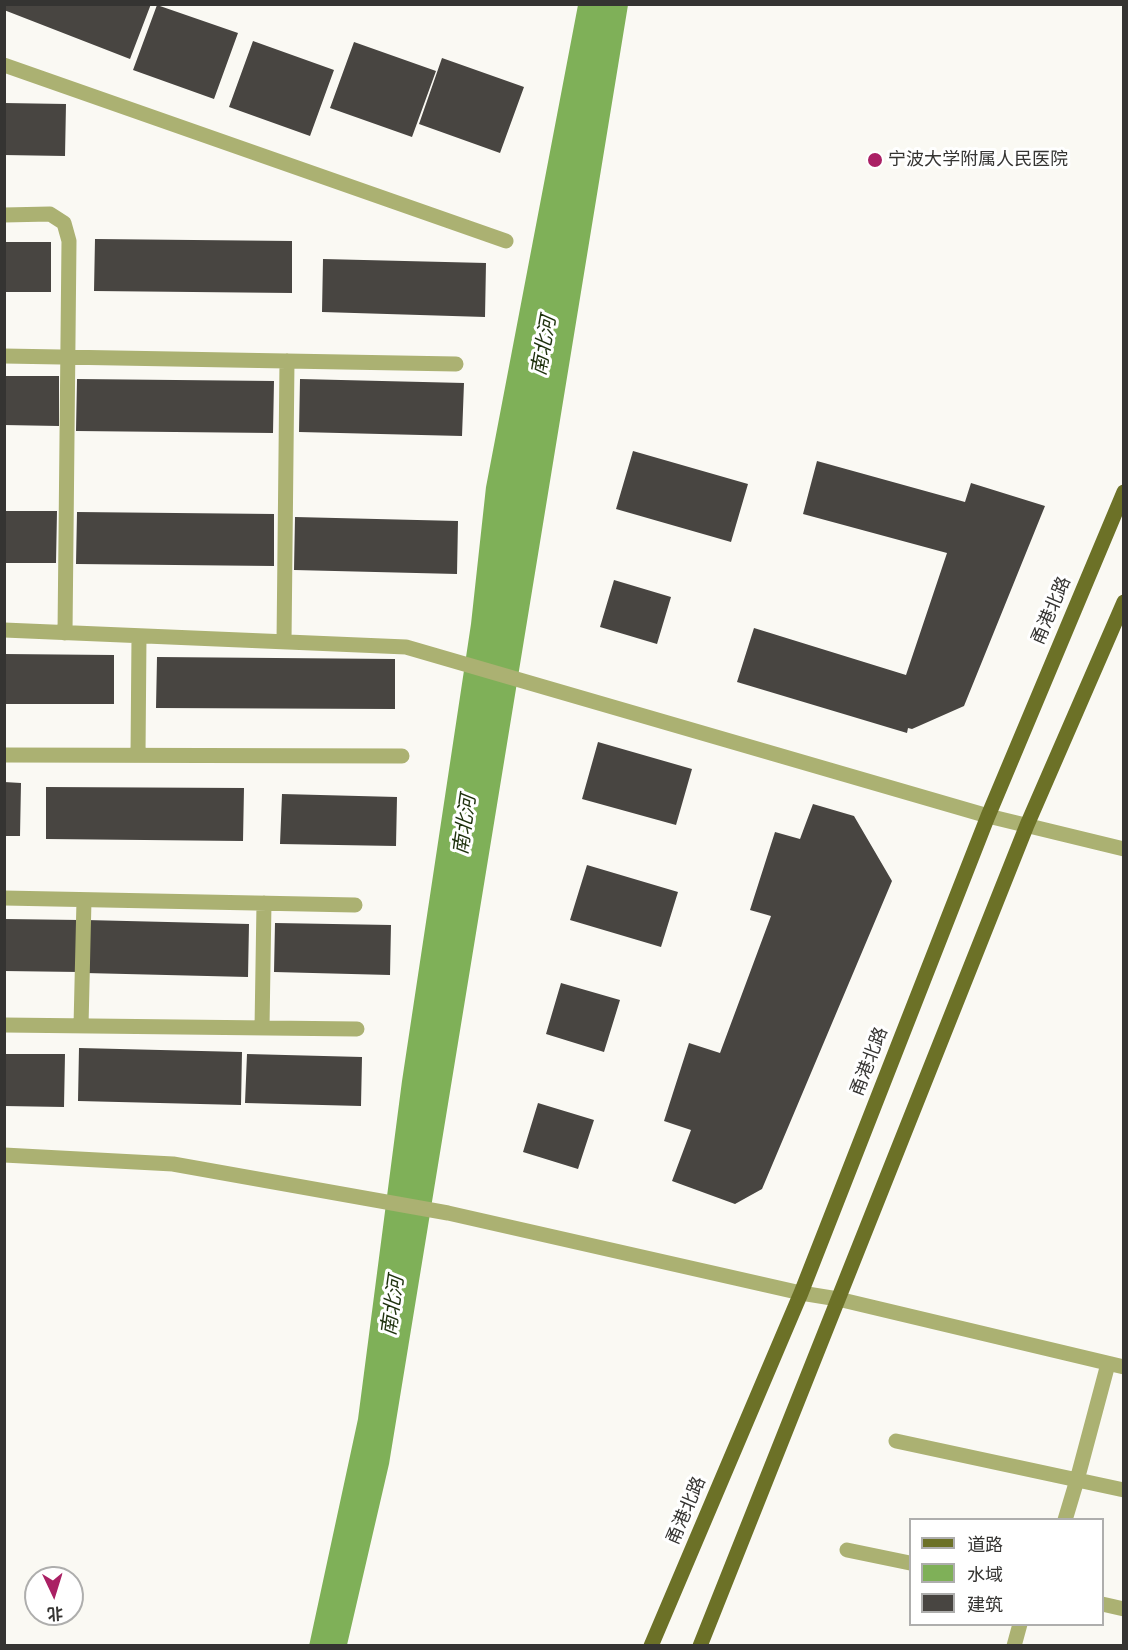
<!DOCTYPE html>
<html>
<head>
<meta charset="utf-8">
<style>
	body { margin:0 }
	#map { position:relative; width:1128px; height:1650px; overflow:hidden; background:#faf9f3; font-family:"Sofia Sans Condensed","Noto Sans SC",sans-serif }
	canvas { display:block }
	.frame { position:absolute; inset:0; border:6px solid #353432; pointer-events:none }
	.legend { position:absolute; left:909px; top:1518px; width:195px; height:108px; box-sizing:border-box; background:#fff; border:2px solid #aeaead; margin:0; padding:8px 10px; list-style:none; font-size:18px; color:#353432 }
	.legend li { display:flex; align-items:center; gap:12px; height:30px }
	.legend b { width:30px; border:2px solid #aeaead }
	.north { position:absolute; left:24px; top:1566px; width:60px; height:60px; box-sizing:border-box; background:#fff; border:2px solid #aeaead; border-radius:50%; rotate:176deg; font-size:16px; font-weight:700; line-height:24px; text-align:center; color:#353432 }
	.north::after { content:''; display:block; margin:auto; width:21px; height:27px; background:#aa2064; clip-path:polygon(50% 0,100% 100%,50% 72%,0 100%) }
</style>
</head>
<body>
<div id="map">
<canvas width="1128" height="1650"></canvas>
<div class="frame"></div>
<ul class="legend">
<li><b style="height:8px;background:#6c7127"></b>道路</li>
<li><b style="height:16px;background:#7fb058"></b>水域</li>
<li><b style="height:16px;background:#484541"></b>建筑</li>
</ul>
<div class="north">北</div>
</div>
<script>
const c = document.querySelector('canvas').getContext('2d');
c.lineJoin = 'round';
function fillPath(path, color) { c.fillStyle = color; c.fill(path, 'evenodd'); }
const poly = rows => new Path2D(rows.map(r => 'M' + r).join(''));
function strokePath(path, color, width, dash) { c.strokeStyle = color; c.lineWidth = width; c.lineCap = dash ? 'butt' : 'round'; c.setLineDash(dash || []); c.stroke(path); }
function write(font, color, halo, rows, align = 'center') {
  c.font = font + ' "Sofia Sans Condensed","Noto Sans SC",sans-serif'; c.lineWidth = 6; c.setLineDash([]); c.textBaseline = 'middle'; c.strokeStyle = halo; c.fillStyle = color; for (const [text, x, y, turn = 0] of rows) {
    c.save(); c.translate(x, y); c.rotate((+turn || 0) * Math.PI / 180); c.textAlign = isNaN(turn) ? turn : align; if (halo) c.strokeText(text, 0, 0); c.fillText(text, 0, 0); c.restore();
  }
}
const water = poly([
	[578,5,628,5,389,1464,347,1645,309,1646,358,1419,402,1081,471,624,486,487]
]);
const building = poly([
	[4,4,151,4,130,59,4,10],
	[157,5,238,33,214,99,133,70],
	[253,41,334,70,310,136,229,107],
	[354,42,436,71,412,137,330,108],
	[442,58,524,87,500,153,419,124],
	[4,103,66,104,65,156,4,155],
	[95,239,292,241,292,293,94,291],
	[4,242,51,242,51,292,4,292],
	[323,259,486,263,485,317,322,312],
	[4,376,59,376,59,426,4,425],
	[77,379,274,381,273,433,76,431],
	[300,379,464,383,462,436,299,432],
	[633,451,748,484,731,542,616,509],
	[817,461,965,502,971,483,1045,506,964,706,912,729,908,728,907,733,737,682,754,628,906,675,947,553,803,514],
	[4,511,57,511,56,563,4,563],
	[77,512,274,514,274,566,76,564],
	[295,517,458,521,457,574,294,570],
	[614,580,671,597,657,644,600,627],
	[4,654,114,655,114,704,4,704],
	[157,657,395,659,395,709,156,708],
	[598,742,692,769,676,825,582,799],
	[4,782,21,783,20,836,4,836],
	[46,787,244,788,243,841,46,839],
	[282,794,397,797,396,846,280,844],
	[813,804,854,816,892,881,762,1189,735,1204,672,1181,691,1130,664,1121,689,1043,720,1053,771,916,750,910,775,832,800,839],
	[587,865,678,892,661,947,570,920],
	[4,919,79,920,79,972,4,971],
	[86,920,249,924,248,977,85,973],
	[275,923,391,925,390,975,274,972],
	[561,983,620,1000,604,1052,546,1034],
	[79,1048,242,1052,241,1105,78,1101],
	[4,1054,65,1054,64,1107,4,1106],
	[247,1054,362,1057,361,1106,245,1103],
	[538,1103,594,1120,578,1169,523,1152]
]);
const minor = poly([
	[4,65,506,241],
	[4,215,50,214,64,223,69,241,65,633],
	[4,356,456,364],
	[4,630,406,647,988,816,1124,849],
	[284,642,287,361],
	[4,755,402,756],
	[138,755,139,636],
	[4,898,355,905],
	[4,1025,357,1029],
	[81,1026,84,900],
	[262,1028,264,903],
	[4,1155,173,1164,448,1213,801,1293,838,1299,1124,1367],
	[896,1441,1124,1490],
	[1065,1520,1077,1480,1108,1364],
	[847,1550,910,1563],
	[1102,1604,1124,1609],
	[1014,1646,1020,1624]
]);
const major = poly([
	[651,1646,801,1293,988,816,1124,492],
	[700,1646,1027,825,1124,602]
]);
const markers = [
	[875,160,8,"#aa2064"]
];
const poiNames = [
	["宁波大学附属人民医院",888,160]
];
const streetNames = [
	["甬港北路",1052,611,-67],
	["甬港北路",870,1062,-69],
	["甬港北路",687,1511,-67]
];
const waterNames = [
	["南北河",545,346,-80],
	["南北河",466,825,-82],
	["南北河",394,1306,-82]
];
fillPath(water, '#7fb058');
fillPath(building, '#484541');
strokePath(minor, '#abb172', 15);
strokePath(major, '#6c7127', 15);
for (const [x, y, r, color] of markers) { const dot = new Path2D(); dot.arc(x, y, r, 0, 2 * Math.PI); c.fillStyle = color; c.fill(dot); strokePath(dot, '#fff', 2); }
write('18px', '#353432', '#fff', poiNames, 'left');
write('18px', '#353432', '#fff', streetNames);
write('italic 20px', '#1e310d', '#fff', waterNames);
</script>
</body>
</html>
